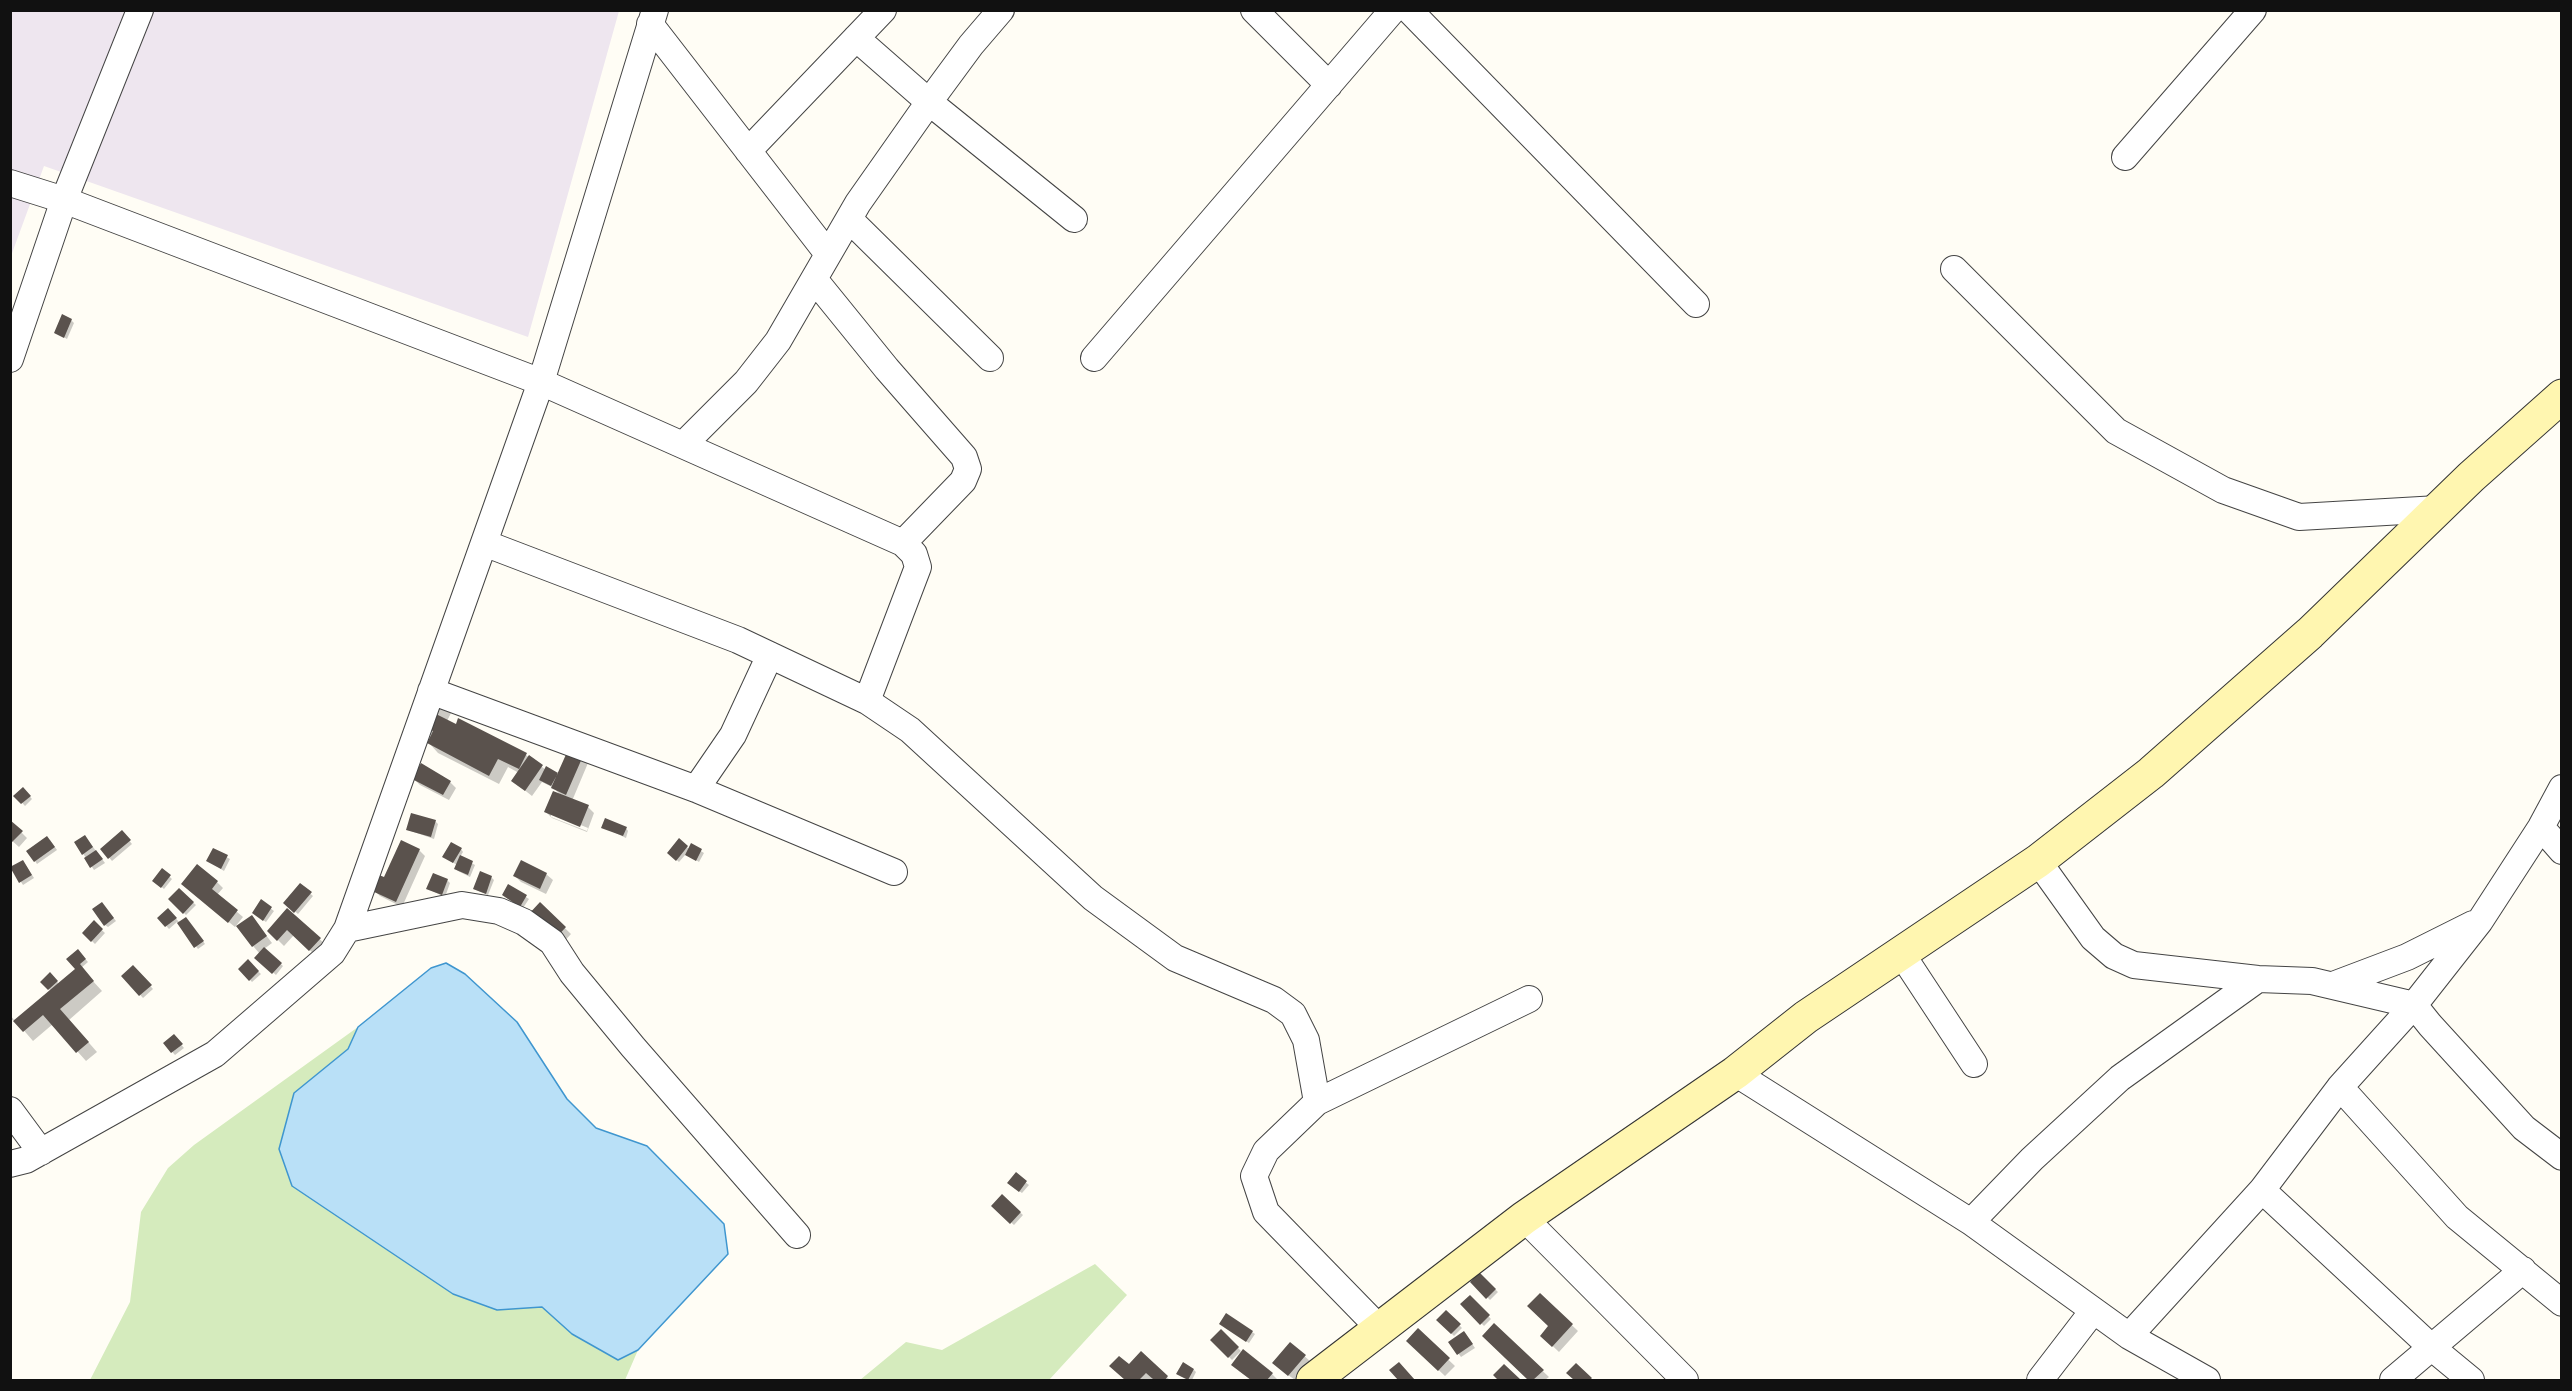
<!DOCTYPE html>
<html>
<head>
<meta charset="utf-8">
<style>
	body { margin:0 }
	#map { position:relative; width:2572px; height:1391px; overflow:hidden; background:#fffdf5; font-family:"Times New Roman",serif }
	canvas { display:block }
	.frame { position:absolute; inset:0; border:12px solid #111; pointer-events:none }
</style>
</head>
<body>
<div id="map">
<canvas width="2572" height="1391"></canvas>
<div class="frame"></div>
</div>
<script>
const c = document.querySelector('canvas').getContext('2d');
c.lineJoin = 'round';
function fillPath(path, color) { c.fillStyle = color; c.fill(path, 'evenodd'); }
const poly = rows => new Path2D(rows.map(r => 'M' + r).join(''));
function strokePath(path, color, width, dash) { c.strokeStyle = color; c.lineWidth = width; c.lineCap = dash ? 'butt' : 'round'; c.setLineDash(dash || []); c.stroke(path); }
const industrial = poly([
	[11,11,619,11,528,337,44,166,11,256]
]);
const green = poly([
	[358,1027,348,1049,294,1094,497,1310,542,1306,572,1334,618,1359,638,1350,625,1380,90,1380,130,1302,141,1212,168,1168,194,1145],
	[1095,1264,1127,1295,1049,1380,860,1380,906,1342,942,1350]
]);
const water = poly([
	[446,963,465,974,517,1022,567,1099,596,1128,647,1146,724,1224,728,1254,638,1350,618,1360,572,1334,542,1307,497,1310,453,1294,292,1186,279,1149,294,1093,348,1049,358,1027,431,968,446,963]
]);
const shadow = poly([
	[71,320,74,323,67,339,55,332],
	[434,697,452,711,447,721,526,755,546,770,557,774,582,757,588,763,572,801,588,807,594,813,587,832,552,818,546,812,562,796,552,787,542,782,532,796,513,781,519,773,508,767,499,784,438,753,429,743,433,735,430,733],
	[551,813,588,828,587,831,551,817],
	[414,779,450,782,456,788,449,800,420,785],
	[23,789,32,799,25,806,16,796],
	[435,821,438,824,434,839,408,830],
	[603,827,626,828,628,831,626,838],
	[21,832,27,838,19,847,10,839],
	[122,832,132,844,112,861,102,849],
	[87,839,105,863,94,870,76,843],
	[50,840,57,850,37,864,35,861],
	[679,840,689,849,691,845,704,853,699,862,686,854,679,862,669,853],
	[461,849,463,852,460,857,475,865,470,877,458,871,456,869,457,865,447,859],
	[213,850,230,859,224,871,208,861],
	[419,850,425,856,402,907,380,896,374,890],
	[521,862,546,874,553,880,546,894,521,882,515,876],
	[25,864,34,878,23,885,12,868],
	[162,870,172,879,164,889,157,883],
	[491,877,494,880,488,895,474,889],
	[447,880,450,883,445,897,428,889],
	[217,882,223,888,217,895,243,917,235,927,189,890],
	[300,885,313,896,298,914,285,903],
	[509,886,529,899,523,908,506,897],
	[179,890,196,905,186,915,170,899],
	[262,902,274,911,266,922,256,915],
	[540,904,571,934,560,946],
	[104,906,116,921,108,927,105,925],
	[168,910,180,923,188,921,205,944,198,949,177,922,169,929,159,918],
	[288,910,326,945,316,956,294,935,284,946,269,931],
	[252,917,272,943,264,949,283,966,276,975,256,957,260,954,253,946],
	[94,923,105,933,95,944,84,933],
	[78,951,88,962,81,968,102,991,69,1020,97,1052,86,1061,53,1024,33,1041,14,1019,10,1022,10,1015,15,1021,51,991,42,982,50,974,59,984,77,969],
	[248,962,261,974,252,982,240,969],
	[133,967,153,989,143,998,123,976],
	[174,1036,184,1048,175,1055,165,1044],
	[1016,1175,1029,1185,1022,1193,1012,1186],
	[1002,1196,1023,1215,1014,1225,993,1206],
	[1479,1274,1498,1292,1490,1300,1472,1282],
	[1540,1295,1578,1331,1559,1352,1542,1336,1550,1327],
	[1470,1297,1491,1319,1484,1326,1462,1304],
	[1446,1312,1462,1328,1454,1336,1438,1320],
	[1494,1325,1549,1377,1545,1380,1530,1380,1484,1336],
	[1224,1327,1252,1332,1255,1334,1249,1343],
	[1221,1331,1241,1351,1232,1360,1212,1340],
	[1418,1331,1455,1366,1445,1376,1408,1341],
	[1466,1335,1475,1348,1461,1357,1450,1342],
	[1291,1344,1311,1362,1295,1380,1280,1369],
	[1141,1353,1170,1380,1156,1380,1153,1378,1151,1380,1126,1380,1111,1366,1129,1366],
	[1194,1370,1196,1372,1192,1380,1180,1376],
	[1239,1371,1272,1374,1278,1380,1251,1380]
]);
const building = poly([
	[62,314,72,319,64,338,54,333],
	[443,700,436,714,456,724,458,718,527,753,519,769,498,759,489,776,427,743,433,731,418,724],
	[568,750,583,756,566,795,551,788],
	[529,755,543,765,525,791,511,781],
	[421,763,451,781,443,795,412,779],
	[546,766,558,773,551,786,539,780],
	[23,787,31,796,21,804,13,796],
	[553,791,589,805,580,827,544,812],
	[411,813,436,820,431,837,406,830],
	[605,818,627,827,623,836,601,828],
	[10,820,23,831,12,842,10,840],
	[122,830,131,840,108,859,100,849],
	[85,835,93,847,82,855,74,842],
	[47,836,55,847,34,862,26,851],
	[679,838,688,846,676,861,667,853],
	[401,840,420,849,396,902,372,891,379,875,384,877],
	[451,842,462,848,453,863,442,857],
	[691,843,702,849,696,861,685,855],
	[213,848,228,855,221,869,206,861],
	[96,850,103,859,90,868,84,858],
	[460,855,473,861,468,875,454,869],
	[23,860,32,875,19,883,10,867],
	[521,860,547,873,540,889,513,876],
	[197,864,218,881,212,889,238,910,228,923,181,884],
	[162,868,171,875,161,888,152,881],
	[480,871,492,876,486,894,473,889],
	[433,873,448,879,442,895,426,889],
	[300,883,312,892,294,913,283,903],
	[508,884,527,895,520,907,502,895],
	[179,888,194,902,183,914,168,899],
	[261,899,272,907,263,921,252,913],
	[102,902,114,918,104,926,92,909],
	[540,902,566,927,553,941,527,916],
	[168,908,177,918,165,927,157,918],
	[287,908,321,938,309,951,287,930,277,941,267,931],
	[252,915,267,936,252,947,236,926],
	[186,917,204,941,194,948,177,923],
	[94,920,103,929,91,942,82,933],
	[264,947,282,963,272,974,254,958],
	[78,949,86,959,80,964,94,981,60,1009,89,1042,76,1053,43,1015,23,1032,13,1021,75,969,66,959],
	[248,959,259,971,249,981,238,969],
	[133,965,152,985,139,996,121,976],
	[50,972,58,981,48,990,40,982],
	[174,1034,183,1044,171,1053,163,1043],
	[1016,1172,1027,1181,1019,1192,1007,1183],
	[1002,1194,1021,1212,1010,1224,991,1206],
	[1479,1272,1496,1289,1486,1299,1470,1282],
	[1540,1293,1573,1324,1552,1347,1540,1336,1548,1326,1527,1306],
	[1470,1295,1490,1315,1480,1325,1460,1304],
	[1446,1310,1461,1324,1451,1334,1436,1320],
	[1226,1313,1253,1331,1246,1342,1219,1324],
	[1494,1323,1544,1370,1533,1380,1528,1380,1482,1336],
	[1418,1328,1450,1358,1438,1371,1406,1341],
	[1221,1329,1239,1347,1228,1358,1210,1340],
	[1464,1331,1473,1344,1457,1355,1448,1342],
	[1290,1342,1306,1355,1288,1376,1272,1363],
	[1243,1349,1273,1373,1267,1380,1251,1380,1231,1365],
	[1141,1351,1168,1376,1165,1380,1154,1380,1146,1373,1139,1380,1125,1380,1109,1366,1119,1356,1129,1364],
	[1183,1362,1194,1369,1188,1380,1176,1374],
	[1399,1362,1415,1380,1398,1380,1389,1370],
	[1576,1363,1592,1378,1590,1380,1574,1380,1566,1373],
	[1504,1364,1521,1380,1498,1380,1493,1375]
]);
const street = poly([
	[1254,10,1329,85],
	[1409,10,1696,304],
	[650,24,828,254],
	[856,38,929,102,1074,219],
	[748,151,883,10],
	[2125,157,2253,10],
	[10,183,64,200,541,382,903,543,914,554,918,567,867,701],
	[849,219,990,358],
	[1954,269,2116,431,2223,490,2299,517,2438,509],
	[814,279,887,369,964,457,968,469,963,481,903,543],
	[1094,358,1393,10],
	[10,359,64,200,140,10],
	[683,445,746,382,778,341,858,203,929,102,971,45,1001,10],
	[484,543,738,640,867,701,910,730,1093,898,1175,958,1274,1000,1293,1014,1306,1040,1317,1102],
	[431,691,696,789,894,872],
	[696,789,733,735,770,655],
	[2541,827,2562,851],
	[2038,861,2093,938,2114,956,2134,965,2258,979,2312,981,2414,1005,2430,1025,2524,1128,2562,1157],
	[347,929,462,905,499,911,524,922,552,942,572,973,633,1047,797,1235],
	[1901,953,1974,1064],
	[2333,985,2407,957,2473,924],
	[1735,1073,1971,1222,2129,1336,2207,1380],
	[2340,1087,2457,1217,2562,1303],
	[10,1110,41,1152],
	[10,1164,26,1160,215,1054,332,953,347,929,541,382,655,10],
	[2262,1190,2431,1347,2471,1380],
	[1524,1218,1685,1380],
	[1971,1222,2032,1159,2120,1078,2258,979],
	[1380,1329,1266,1212,1254,1176,1266,1151,1317,1102,1529,999],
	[2129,1336,2262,1190,2340,1087,2414,1005,2480,921,2541,827,2562,788],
	[2040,1380,2093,1311],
	[2393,1380,2523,1270]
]);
const secondary = poly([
	[1313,1380,1524,1218,1735,1073,1806,1017,2038,861,2151,773,2310,633,2471,477,2562,396]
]);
fillPath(industrial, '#eee6ef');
fillPath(green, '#d5ebbd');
fillPath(water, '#b9e0f7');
strokePath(water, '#3f96cf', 1.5);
fillPath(shadow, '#0003');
fillPath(building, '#5a524d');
strokePath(street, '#444', 28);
strokePath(secondary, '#333', 35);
strokePath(street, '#fff', 26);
strokePath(secondary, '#fff6b0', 33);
</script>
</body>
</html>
